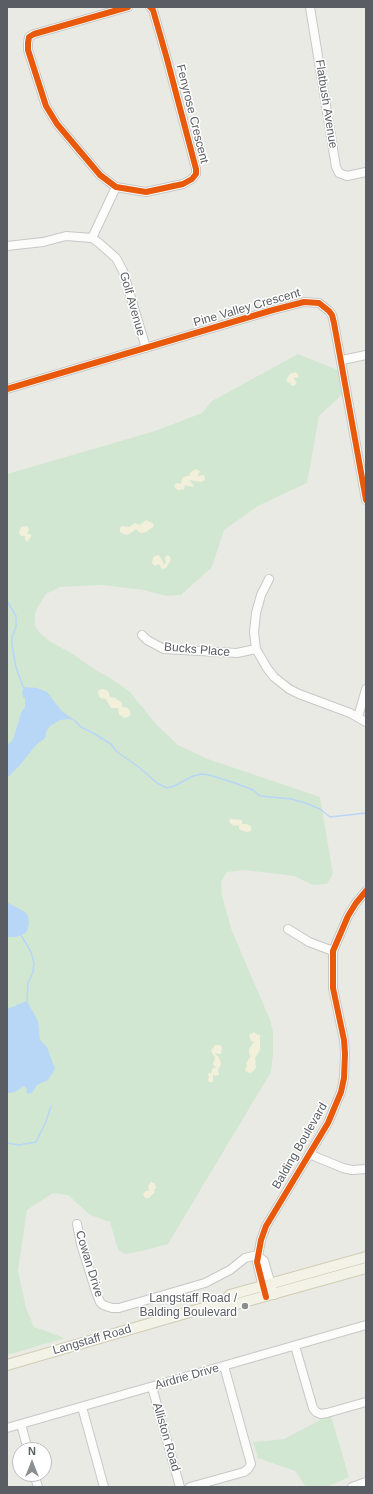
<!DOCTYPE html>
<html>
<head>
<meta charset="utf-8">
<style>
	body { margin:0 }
	#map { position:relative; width:373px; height:1494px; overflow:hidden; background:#eaeae5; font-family:Arial,sans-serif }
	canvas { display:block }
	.frame { position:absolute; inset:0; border:8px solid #5a5d63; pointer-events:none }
	.north { position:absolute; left:12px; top:1442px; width:40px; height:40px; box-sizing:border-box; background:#fff; border:1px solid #bdbec1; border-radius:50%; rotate:0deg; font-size:11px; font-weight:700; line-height:16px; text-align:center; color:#5a5d63 }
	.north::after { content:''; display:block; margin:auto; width:14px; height:18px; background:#8c8e90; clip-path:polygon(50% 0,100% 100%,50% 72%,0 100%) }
</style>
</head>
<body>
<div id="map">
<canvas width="373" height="1494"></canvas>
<div class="frame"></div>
<div class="north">N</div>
</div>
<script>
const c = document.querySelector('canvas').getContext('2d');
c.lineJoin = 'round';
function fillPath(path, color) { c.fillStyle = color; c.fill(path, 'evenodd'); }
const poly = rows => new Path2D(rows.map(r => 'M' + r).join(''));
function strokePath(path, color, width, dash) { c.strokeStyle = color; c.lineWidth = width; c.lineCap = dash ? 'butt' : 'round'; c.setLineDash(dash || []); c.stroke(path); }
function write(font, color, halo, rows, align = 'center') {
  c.font = font + ' Arial,sans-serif'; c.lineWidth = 3; c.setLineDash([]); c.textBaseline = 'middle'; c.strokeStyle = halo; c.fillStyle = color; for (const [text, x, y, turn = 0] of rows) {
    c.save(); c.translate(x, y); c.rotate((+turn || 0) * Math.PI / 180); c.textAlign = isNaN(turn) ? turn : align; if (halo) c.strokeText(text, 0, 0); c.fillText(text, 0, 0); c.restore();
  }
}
const green = poly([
	[298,354,340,371,347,390,319,416,307,483,258,506,224,530,212,567,181,595,166,596,144,590,102,585,60,587,46,594,37,608,35,614,35,626,40,633,48,640,74,655,97,671,109,677,130,692,156,724,178,745,208,759,320,797,333,874,327,884,313,885,294,876,245,870,227,872,221,882,222,896,232,931,270,1020,273,1031,273,1054,271,1072,168,1244,142,1251,125,1254,118,1250,110,1222,90,1215,68,1195,53,1193,27,1210,18,1271,26,1308,34,1327,65,1338,7,1355,7,474,155,431,202,413,212,401],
	[331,1416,349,1477,327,1487,306,1487,295,1471,258,1458,253,1442,284,1439,320,1420,319,1418]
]);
const sand = poly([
	[296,372,299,376,297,378,294,377,294,380,297,382,295,385,292,386,290,384,291,382,288,383,286,380,290,374],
	[195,469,200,471,198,475,198,476,204,475,205,480,201,482,190,480,190,481,194,486,192,487,185,485,184,490,181,489,179,491,175,488,174,486,176,483,181,484,182,478,186,476,189,476,190,473],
	[146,520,154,524,153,527,146,532,140,533,136,529,131,533,126,535,120,532,120,528,122,526,129,527,135,523,140,525],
	[27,526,29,530,27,533,31,535,31,537,27,542,25,540,25,536,21,536,19,533,21,527],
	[159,555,164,564,166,563,165,558,166,556,168,555,170,557,171,560,166,568,162,569,159,564,155,566,152,563,153,558,155,556],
	[101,689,103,689,108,691,110,697,116,698,116,699,121,702,123,708,125,707,129,709,131,714,128,717,124,718,119,714,118,708,111,708,106,699,100,698,98,693,98,691],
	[230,819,242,820,242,824,246,824,251,826,251,831,247,832,241,830,239,829,239,826,237,825,234,826,230,823,229,821],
	[254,1032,256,1034,260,1035,260,1050,255,1058,256,1068,251,1073,247,1072,245,1070,247,1066,246,1063,251,1056,249,1054,249,1049,254,1042,251,1041,249,1035],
	[215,1045,220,1045,222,1047,221,1054,217,1054,216,1053,215,1054,219,1057,221,1064,218,1070,219,1075,215,1076,213,1074,213,1082,209,1082,207,1080,209,1078,208,1074,212,1072,212,1069,216,1067,213,1064,215,1058,211,1051],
	[151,1182,155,1184,156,1188,154,1190,155,1192,149,1198,145,1198,143,1194,146,1191,149,1191,148,1186]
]);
const water = poly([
	[24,687,37,688,47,692,62,711,74,720,68,719,60,720,50,726,47,730,45,738,36,745,20,765,7,778,7,745,11,742,14,737,21,713,25,707,25,698,23,697,22,692],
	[7,902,12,905,25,912,28,916,29,923,27,931,24,934,16,937,7,937],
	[27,1001,38,1021,40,1040,47,1047,55,1069,48,1080,37,1085,32,1093,28,1094,26,1092,27,1089,24,1086,15,1092,9,1093,7,1092,7,1009]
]);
const stream = poly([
	[7,601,16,616,16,627,12,637,12,645,16,667,23,687],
	[74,720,81,727,93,733,111,744,116,751,140,768,157,783,167,788,174,786,193,776,202,774,209,775,235,783,253,790,260,796,292,799,308,804,320,809,330,817,366,813],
	[21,935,31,952,34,963,33,972,28,983,27,1001],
	[7,1143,19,1145,36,1142,45,1124,51,1106]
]);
const minor = poly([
	[128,7,34,34,29,37,28,43,28,50,46,106,57,124,100,175,116,187,146,192,183,184,192,179,196,174,196,169,167,59,153,10,150,7],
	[310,7,336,167,339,173,347,176,366,172],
	[92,238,116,187],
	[7,246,43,242,66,236,92,238,99,243,116,258,123,271,146,348],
	[342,360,366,355],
	[7,389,273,310,304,302,319,303,329,311,332,315,334,323,366,500],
	[269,579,261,595,256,613,254,632,256,649,267,668,274,677,289,689,299,694,350,713,366,722],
	[142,635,147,640,164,649,237,653,256,649],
	[358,717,366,689],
	[288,929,309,942,333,951],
	[309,1154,343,1168,352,1170,366,1169],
	[77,1224,81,1244,96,1292,100,1302,103,1305,112,1308,119,1308,205,1283,230,1270,245,1258,257,1255],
	[257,1255,264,1261,274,1295],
	[264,1291,257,1262,261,1240,266,1226,328,1123,341,1092,344,1078,345,1054,344,1040,333,988,333,951,348,916,356,903,366,891],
	[295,1346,313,1408,316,1412,321,1414,327,1413,366,1402],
	[152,1387,180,1487],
	[82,1407,104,1487],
	[21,1424,28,1450],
	[7,1428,366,1325],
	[34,1474,38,1487],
	[190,1487,244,1472,248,1469,251,1464,224,1366],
	[352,1487,366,1482]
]);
const major = poly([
	[224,1302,233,1305,366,1268],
	[7,1365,224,1302,230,1295,366,1257]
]);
const cycleway = poly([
	[128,7,34,34,29,37,28,43,28,50,46,106,57,124,100,175,116,187,146,192,183,184,192,179,196,174,196,169,167,59,153,10,150,7],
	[7,389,273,310,304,302,319,303,329,311,332,315,334,323,366,500],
	[266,1297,257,1262,261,1240,266,1226,328,1123,341,1092,344,1078,345,1054,344,1040,333,988,333,951,348,916,356,903,366,891]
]);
const markers = [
	[245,1306,4,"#8c8e90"]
];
const streetNames = [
	["Flatbush Avenue",326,104,81],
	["Fenyrose Crescent",192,114,76],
	["Golf Avenue",132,304,74],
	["Pine Valley Crescent",247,308,-16],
	["Bucks Place",197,650,5],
	["Balding Boulevard",300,1146,-60],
	["Cowan Drive",89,1264,73],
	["Langstaff Road",92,1340,-16],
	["Airdrie Drive",187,1377,-16],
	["Alliston Road",166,1437,74]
];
const poiNames = [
	["Langstaff Road /",237,1299],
	["Balding Boulevard",237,1313]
];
fillPath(green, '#d2e7d2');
fillPath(sand, '#f2f0da');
fillPath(water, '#b8d6f6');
strokePath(stream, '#b8d6f6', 1.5);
strokePath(minor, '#c7c8c7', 10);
strokePath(major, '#d2ccb3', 12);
strokePath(minor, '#fcfcfb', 8);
strokePath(major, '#f2f2e7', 10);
strokePath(cycleway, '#e8590c', 6);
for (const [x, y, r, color] of markers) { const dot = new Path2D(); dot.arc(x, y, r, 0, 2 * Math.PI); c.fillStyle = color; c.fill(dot); strokePath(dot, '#fff', 1.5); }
write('12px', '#5a5d63', '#fff', streetNames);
write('12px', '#5a5d63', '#fff', poiNames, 'right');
</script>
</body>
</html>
